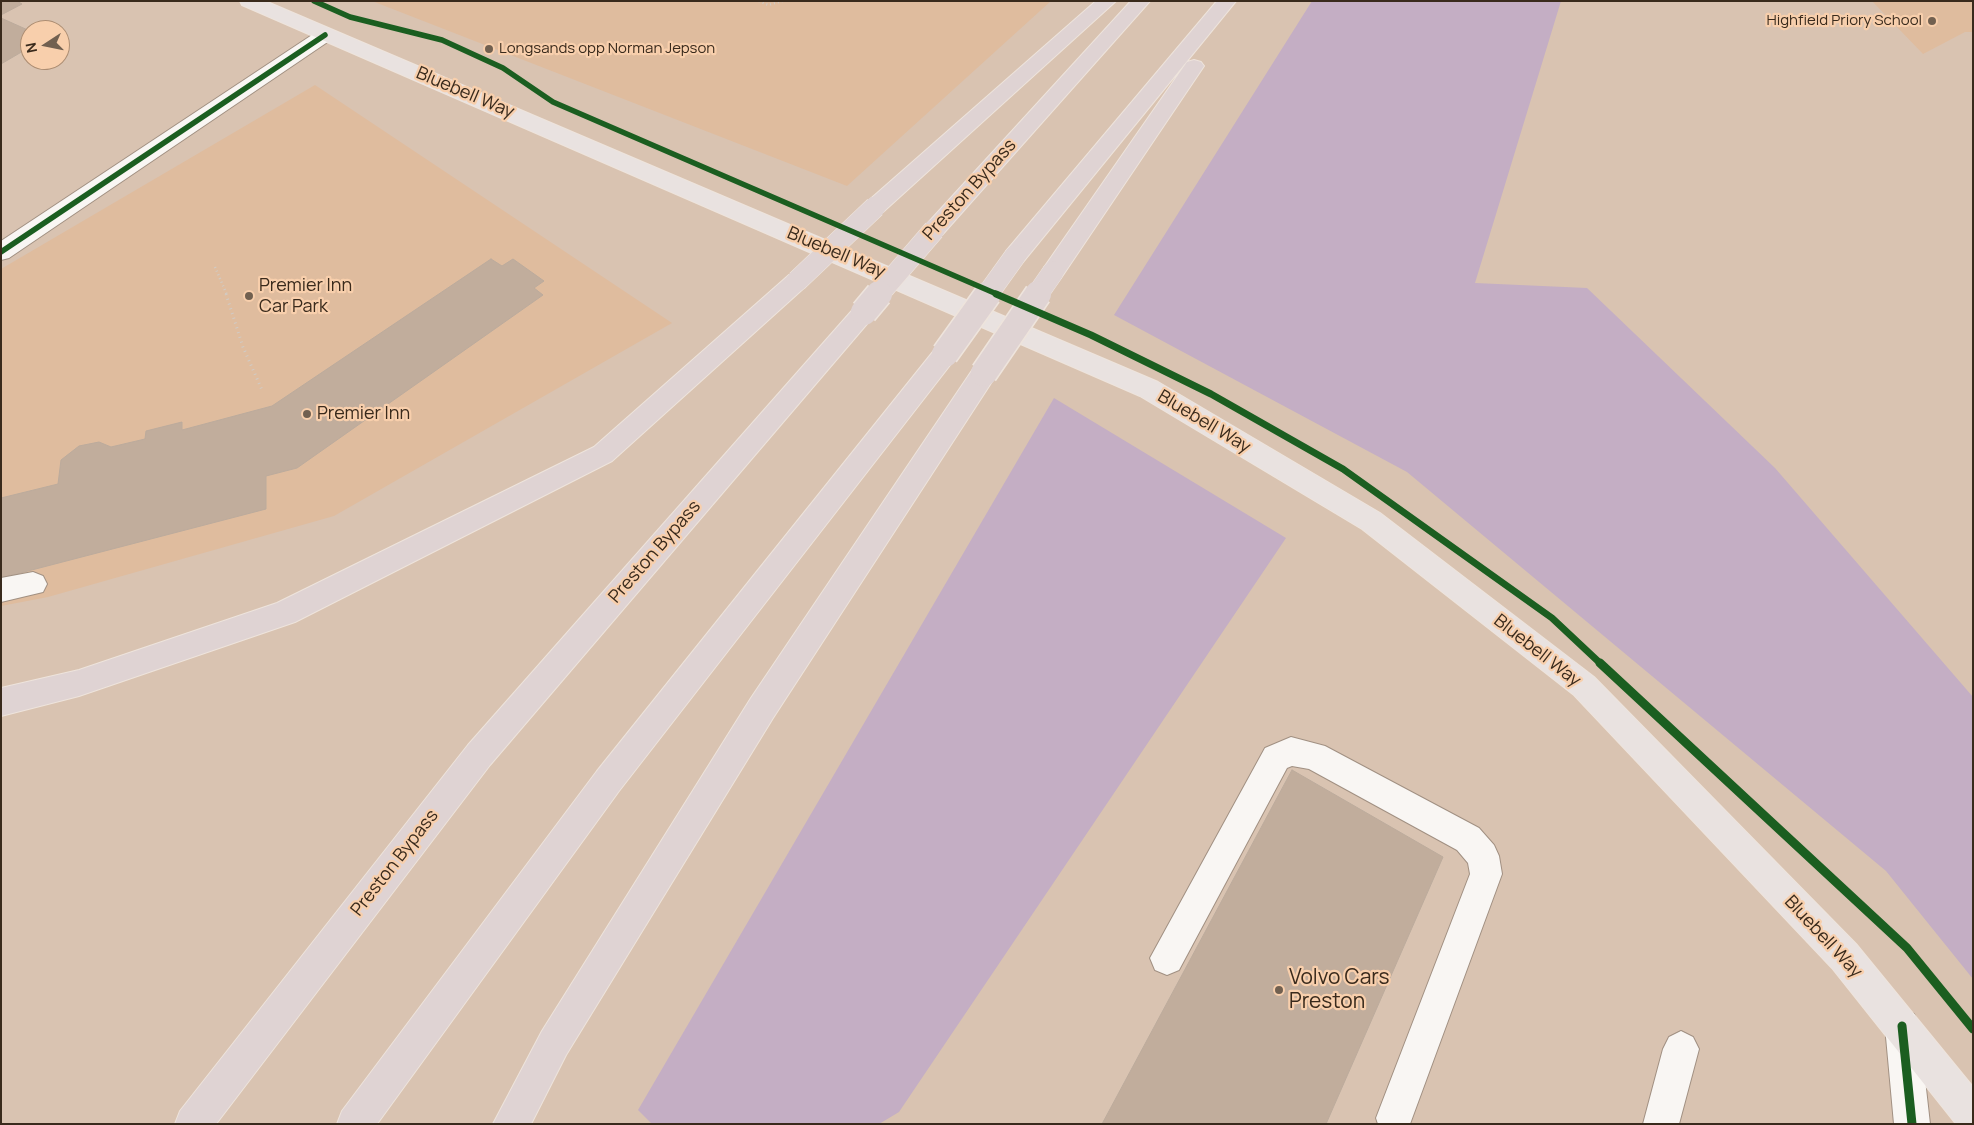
<!DOCTYPE html>
<html>
<head>
<meta charset="utf-8">
<style>
	body { margin:0 }
	#map { position:relative; width:1974px; height:1125px; overflow:hidden; background:#d9c3b1; font-family:Manrope,sans-serif }
	canvas { display:block }
	.frame { position:absolute; inset:0; border:2px solid #392a1c; pointer-events:none }
	.north { position:absolute; left:20px; top:20px; width:50px; height:50px; box-sizing:border-box; background:#f8cfac; border:1px solid #ac8d72; border-radius:50%; rotate:259deg; font-size:14px; font-weight:700; line-height:20px; text-align:center; color:#392a1c }
	.north::after { content:''; display:block; margin:auto; width:18px; height:22px; background:#716050; clip-path:polygon(50% 0,100% 100%,50% 72%,0 100%) }
</style>
</head>
<body>
<div id="map">
<canvas width="1974" height="1125"></canvas>
<div class="frame"></div>
<div class="north">N</div>
</div>
<script>
const c = document.querySelector('canvas').getContext('2d');
c.lineJoin = 'round';
function fillPath(path, color) { c.fillStyle = color; c.fill(path, 'evenodd'); }
const poly = rows => new Path2D(rows.map(r => 'M' + r).join(''));
function strokePath(path, color, width, dash) { c.strokeStyle = color; c.lineWidth = width; c.lineCap = dash ? 'butt' : 'round'; c.setLineDash(dash || []); c.stroke(path); }
function write(font, color, halo, rows, align = 'center') {
  c.font = font + ' Manrope,sans-serif'; c.lineWidth = 4.5; c.setLineDash([]); c.textBaseline = 'middle'; c.strokeStyle = halo; c.fillStyle = color; for (const [text, x, y, turn = 0] of rows) {
    c.save(); c.translate(x, y); c.rotate((+turn || 0) * Math.PI / 180); c.textAlign = isNaN(turn) ? turn : align; if (halo) c.strokeText(text, 0, 0); c.fillText(text, 0, 0); c.restore();
  }
}
const built = poly([
	[372,1,1051,1,847,186],
	[1872,1,1973,1,1973,32,1965,32,1923,54],
	[315,85,672,323,334,516,48,597,1,606,1,269]
]);
const green = poly([
	[1312,1,1561,1,1475,283,1587,288,1775,468,1973,697,1973,979,1886,871,1407,472,1114,315],
	[1054,398,1286,538,899,1112,879,1124,652,1124,638,1110]
]);
const building = poly([
	[1,1,17,1,22,4,1,15,1,1],
	[1,18,30,31,30,47,1,64,1,18],
	[491,259,502,266,513,259,544,281,534,288,543,295,297,468,266,476,266,509,1,578,1,498,58,484,61,460,79,446,99,442,111,447,145,439,146,431,182,422,182,430,272,406,491,259],
	[1292,770,1443,857,1326,1124,1102,1124,1292,770]
]);
const pathFar1 = poly([
	[759,1,768,5,783,1],
	[215,267,227,295]
]);
const path = poly([
	[226,294,243,347,262,390]
]);
const minor = poly([
	[325,29,332,31,335,35,332,39,9,258,1,260,1,241,318,31,325,29],
	[33,572,43,576,47,584,43,592,1,602,1,578,33,572],
	[1291,737,1325,746,1479,828,1494,845,1499,856,1502,874,1410,1124,1378,1124,1376,1118,1470,874,1468,863,1457,850,1309,769,1292,766,1287,768,1179,970,1167,975,1155,970,1150,958,1265,748,1291,737],
	[1902,1009,1914,1014,1919,1026,1930,1124,1894,1124,1885,1026,1890,1014,1902,1009],
	[1681,1031,1693,1037,1699,1049,1679,1124,1643,1124,1663,1049,1669,1037,1681,1031]
]);
const major = poly([
	[240,1,265,1,1158,382,1380,513,1594,677,1856,944,1973,1087,1973,1124,1956,1124,1832,968,1574,695,1362,529,1140,396,242,5,240,1]
]);
const highway = poly([
	[1096,1,1116,1,883,212,875,214,867,212,864,207,867,202,1096,1],
	[1131,1,1150,1,942,235,934,238,926,235,923,230,926,225,1131,1],
	[1217,1,1236,1,1023,262,1015,264,1007,262,1004,256,1007,250,1217,1],
	[1194,60,1201,62,1204,66,1061,278,1053,280,1045,278,1042,272,1045,266,1187,62,1194,60],
	[797,273,805,275,809,281,805,287,612,461,295,622,79,696,1,716,1,688,79,670,277,603,594,447,789,275,797,273],
	[864,303,872,306,876,312,872,318,490,765,216,1124,175,1124,180,1111,468,745,856,306,864,303],
	[945,345,954,348,957,354,954,360,619,791,377,1124,337,1124,342,1111,597,771,936,348,945,345],
	[984,364,993,366,996,373,993,380,773,718,566,1055,531,1124,493,1124,542,1031,751,698,975,366,984,364]
]);
const highwayBridgeFar1 = poly([
	[797,281,875,207],
	[878,295,934,230],
	[987,295,1015,256],
	[1037,295,1053,272]
]);
const highwayBridge = poly([
	[864,312,879,294],
	[945,354,988,294],
	[984,373,1038,294]
]);
const cyclewayFar2 = poly([
	[314,1,350,17,442,40,503,68,553,102,999,295],
	[1,252,325,35]
]);
const cyclewayFar1 = poly([
	[996,294,1091,335,1211,394,1343,469,1552,618,1601,664]
]);
const cycleway = poly([
	[1600,663,1907,948,1973,1029],
	[1902,1026,1912,1124]
]);
const markers = [
	[1932,21,5,"#716050"],
	[489,49,5,"#716050"],
	[249,296,5,"#716050"],
	[307,414,5,"#716050"],
	[1279,990,5,"#716050"]
];
const farPoinames = [
	["Highfield Priory School",1922,21],
	["Longsands opp Norman Jepson",499,49,"left"]
];
const streetNames = [
	["Bluebell Way",465,93,23],
	["Preston Bypass",970,190,-48],
	["Bluebell Way",836,253,23],
	["Bluebell Way",1204,422,31],
	["Preston Bypass",655,552,-49],
	["Bluebell Way",1537,651,38],
	["Preston Bypass",395,863,-52],
	["Bluebell Way",1823,937,47]
];
const poiNames = [
	["Premier Inn",259,286],
	["Car Park",259,307],
	["Premier Inn",317,414]
];
const nearPoinames = [
	["Volvo Cars",1289,978],
	["Preston",1289,1002]
];
fillPath(built, '#dfbc9e');
fillPath(green, '#c4aec4');
fillPath(building, '#c1ad9c');
strokePath(building, '#bcab9c', 1);
strokePath(minor, '#a19082', 2);
strokePath(major, '#eee4dc', 2);
strokePath(highway, '#eee4dc', 2);
strokePath(pathFar1, '#d1cbc5', 2.5, [1, 3]);
strokePath(path, '#d1cbc5', 3, [1, 4]);
fillPath(minor, '#f9f6f3');
fillPath(major, '#e9e2e0');
fillPath(highway, '#dfd3d3');
strokePath(highwayBridgeFar1, '#eee4dc', 22, []);
strokePath(highwayBridge, '#eee4dc', 29, []);
strokePath(highwayBridgeFar1, '#dfd3d3', 21);
strokePath(highwayBridge, '#dfd3d3', 26);
strokePath(cyclewayFar2, '#1b5e20', 5.5);
strokePath(cyclewayFar1, '#1b5e20', 7);
strokePath(cycleway, '#1b5e20', 9);
for (const [x, y, r, color] of markers) { const dot = new Path2D(); dot.arc(x, y, r, 0, 2 * Math.PI); c.fillStyle = color; c.fill(dot); strokePath(dot, '#f8cfac', 2); }
write('15px', '#392a1c', '#f8cfac', farPoinames, 'right');
write('18px', '#392a1c', '#f8cfac', streetNames);
write('18px', '#392a1c', '#f8cfac', poiNames, 'left');
write('21px', '#392a1c', '#f8cfac', nearPoinames, 'left');
</script>
</body>
</html>
